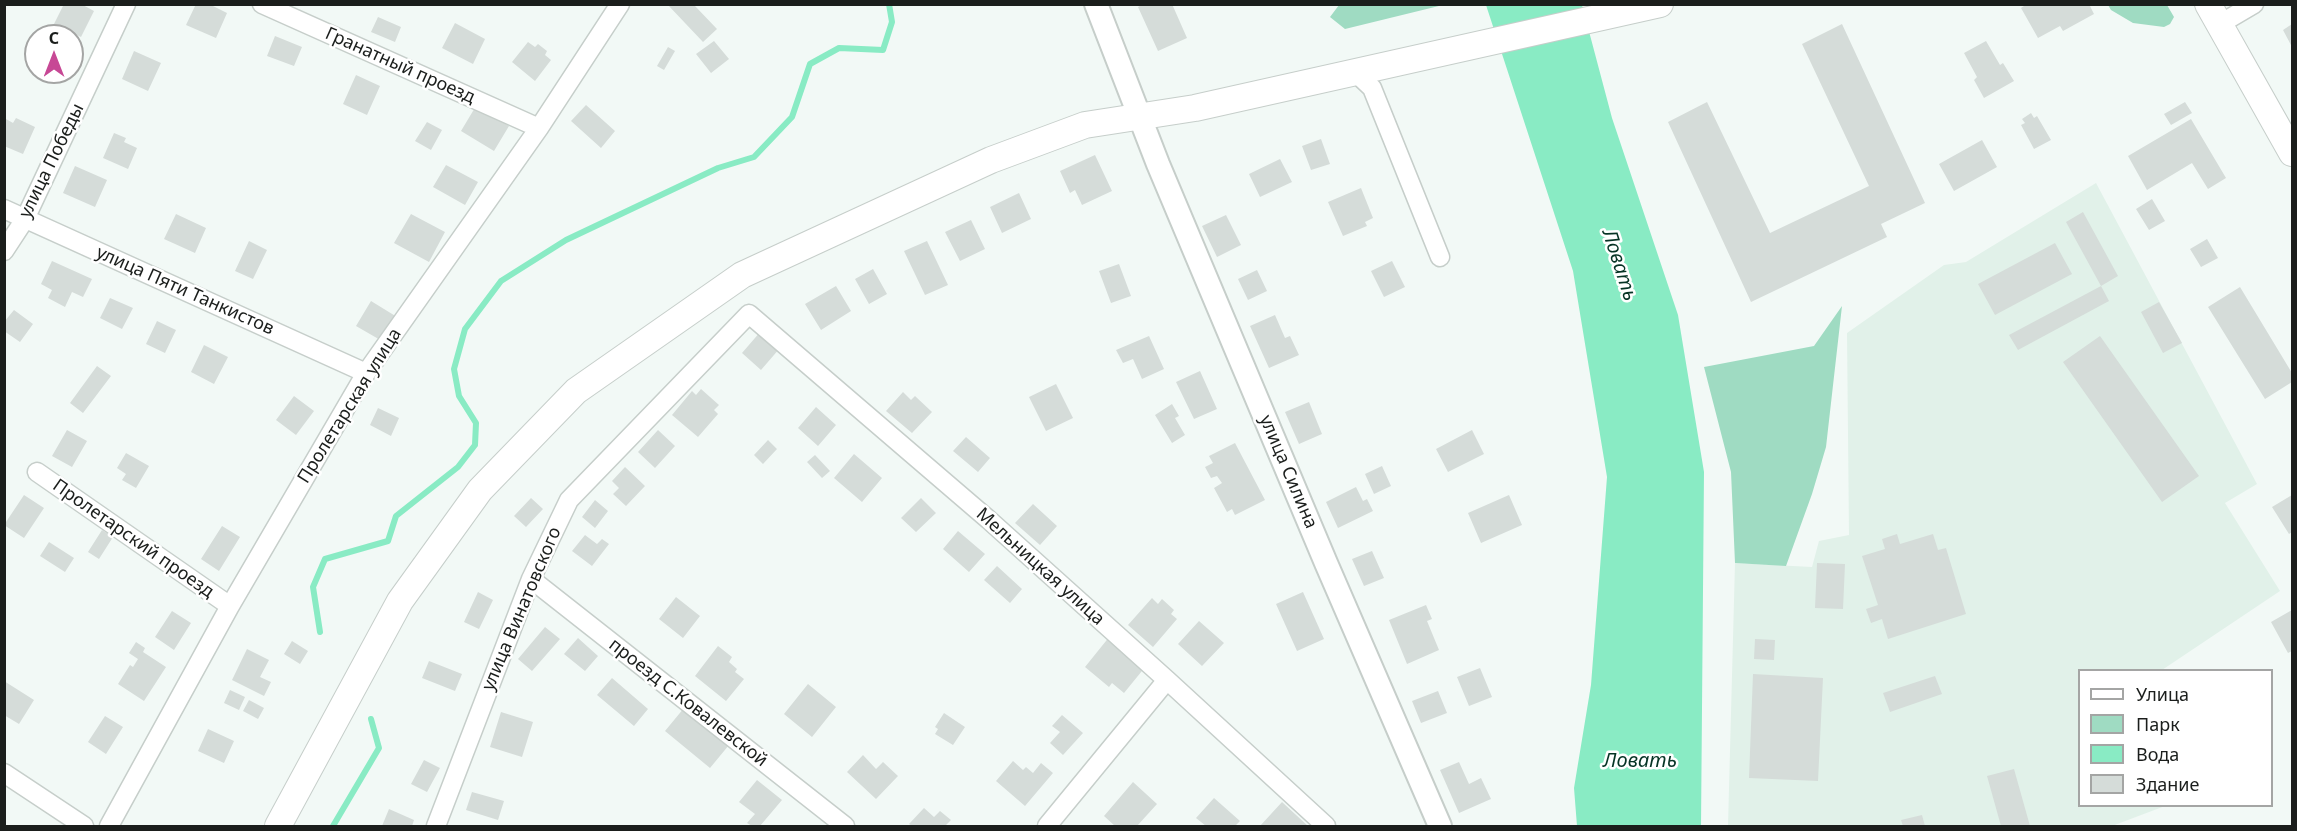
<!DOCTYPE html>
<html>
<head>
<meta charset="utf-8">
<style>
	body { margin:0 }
	#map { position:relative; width:2297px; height:831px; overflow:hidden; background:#f2f9f6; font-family:"Noto Sans",sans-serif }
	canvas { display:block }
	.frame { position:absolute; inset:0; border:6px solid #1b1e1c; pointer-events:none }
	.legend { position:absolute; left:2078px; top:669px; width:195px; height:138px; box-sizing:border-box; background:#fff; border:2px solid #a4a5a4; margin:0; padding:8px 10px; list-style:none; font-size:18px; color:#1b1e1c }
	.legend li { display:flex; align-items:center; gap:12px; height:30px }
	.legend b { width:30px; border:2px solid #a4a5a4 }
	.north { position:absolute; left:24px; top:24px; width:60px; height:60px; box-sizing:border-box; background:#fff; border:2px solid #a4a5a4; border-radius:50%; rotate:0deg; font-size:16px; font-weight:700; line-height:24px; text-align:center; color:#1b1e1c }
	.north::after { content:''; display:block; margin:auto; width:21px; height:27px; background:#c74895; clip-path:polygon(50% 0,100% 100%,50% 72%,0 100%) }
</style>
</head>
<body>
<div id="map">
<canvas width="2297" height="831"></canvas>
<div class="frame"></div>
<ul class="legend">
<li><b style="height:8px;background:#fff"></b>Улица</li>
<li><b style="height:16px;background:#9fdbc2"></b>Парк</li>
<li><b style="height:16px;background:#89ebc4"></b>Вода</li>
<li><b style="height:16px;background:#d5dcd9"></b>Здание</li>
</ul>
<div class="north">С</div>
</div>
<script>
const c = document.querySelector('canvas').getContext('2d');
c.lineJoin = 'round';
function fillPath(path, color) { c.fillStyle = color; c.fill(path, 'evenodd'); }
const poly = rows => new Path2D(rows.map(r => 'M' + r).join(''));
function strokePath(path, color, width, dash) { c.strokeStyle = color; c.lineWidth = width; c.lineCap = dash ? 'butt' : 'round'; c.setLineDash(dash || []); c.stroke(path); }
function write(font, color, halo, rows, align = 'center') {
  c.font = font + ' "Noto Sans",sans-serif'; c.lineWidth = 5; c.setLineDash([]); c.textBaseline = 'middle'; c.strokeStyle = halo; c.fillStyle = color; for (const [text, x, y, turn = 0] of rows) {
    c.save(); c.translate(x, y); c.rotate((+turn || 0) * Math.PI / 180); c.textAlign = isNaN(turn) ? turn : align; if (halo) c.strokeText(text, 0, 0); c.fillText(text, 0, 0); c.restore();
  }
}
const built = poly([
	[2096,183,2257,484,2225,503,2280,591,2162,670,2080,670,2080,806,2165,806,2112,826,1728,826,1735,563,1812,567,1819,541,1849,535,1847,333,1944,265,1966,262]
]);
const green = poly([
	[1339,5,1339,4,1443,5,1345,29,1330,17],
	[2108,5,2167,5,2174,17,2170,24,2164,27,2133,23,2111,10],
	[1842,306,1826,447,1812,494,1786,566,1735,563,1731,472,1704,367,1814,346]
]);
const water = poly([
	[1486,5,1582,5,1612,118,1678,315,1704,472,1701,826,1577,826,1574,788,1591,685,1607,477,1573,271]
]);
const stream = poly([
	[320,632,313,587,325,559,388,541,396,516,458,467,475,445,476,423,459,396,454,369,465,329,501,281,566,240,718,168,754,157,792,117,810,64,839,48,883,50,892,22,889,4],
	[333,826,379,748,371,719]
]);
const building = poly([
	[64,4,81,4,94,11,81,37,54,24],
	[196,4,209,4,227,13,216,38,186,25],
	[667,4,697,4,695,6,717,29,703,42],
	[1143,4,1172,4,1187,38,1158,51,1138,7],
	[2027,4,2089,4,2094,14,2063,31,2060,26,2038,38,2021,8],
	[378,17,401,27,395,42,371,32],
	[455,23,485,39,473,64,442,48],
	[1842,24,1925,203,1881,224,1887,237,1751,302,1668,122,1707,102,1770,233,1869,186,1802,44],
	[2292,24,2292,47,2283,30],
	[275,36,302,47,294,66,267,56],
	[714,41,729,59,711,73,696,54],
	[1986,41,2000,65,2003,63,2014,81,1984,98,1974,80,1977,77,1964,53],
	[528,42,535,47,538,44,547,51,545,55,551,60,535,81,512,62],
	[668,47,675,51,664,70,657,66],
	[134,51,161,63,148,91,122,79],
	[356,75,380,86,367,115,343,104],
	[2185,102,2192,113,2171,125,2164,114],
	[586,105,615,131,601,148,571,121],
	[476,106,509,126,494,151,461,131],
	[2031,113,2034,118,2037,116,2051,140,2034,149,2021,125,2025,123,2022,119],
	[16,118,35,127,23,154,4,146,4,123,6,119,13,123],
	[2191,119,2226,178,2208,189,2192,163,2147,190,2128,156],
	[427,122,442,130,431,150,415,141],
	[114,133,126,138,124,142,137,148,128,169,103,158],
	[1321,139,1330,164,1311,170,1302,146],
	[1982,140,1997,167,1954,191,1939,164],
	[1095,155,1112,191,1082,205,1075,190,1070,193,1060,171],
	[1280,159,1292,182,1260,197,1249,174],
	[446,165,478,182,465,205,433,187],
	[75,166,107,180,95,207,63,193],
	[1361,188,1373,218,1365,222,1367,226,1343,236,1328,202],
	[1019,193,1031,219,1002,233,990,207],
	[2152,199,2165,221,2149,230,2136,209],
	[2083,212,2118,276,2101,286,2066,222],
	[176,214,206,228,195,253,164,239],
	[411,214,445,232,429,262,394,243],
	[1226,215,1241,245,1217,257,1202,226],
	[971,220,985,249,960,261,945,232],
	[2207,239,2218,258,2201,267,2190,249],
	[249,241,267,250,253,279,235,271],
	[927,241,948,285,925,295,904,251],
	[2055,243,2072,274,1995,315,1978,284],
	[52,261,92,279,83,297,72,292,65,307,48,298,52,290,41,284],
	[1392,261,1405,287,1384,297,1371,271],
	[1119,264,1131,296,1111,303,1099,271],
	[873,269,887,294,869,304,855,279],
	[1257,270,1267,291,1248,300,1238,279],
	[836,286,851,311,821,330,805,304],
	[2101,286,2109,301,2018,350,2009,335],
	[2240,287,2292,373,2292,382,2265,399,2208,307],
	[110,298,133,308,122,329,100,318],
	[371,301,397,317,382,341,356,326],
	[2159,302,2182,343,2163,353,2141,312],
	[14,310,33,324,20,342,4,331,4,322],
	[1275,315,1285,338,1290,336,1299,355,1269,368,1250,326],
	[157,321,176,330,165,353,146,344],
	[761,331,780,348,761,370,742,353],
	[1149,336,1164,369,1142,379,1133,359,1123,363,1116,350],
	[2100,336,2199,476,2162,502,2063,362],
	[204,345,228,357,214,384,191,372],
	[97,366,111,376,83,413,70,403],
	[1200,371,1217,409,1194,419,1176,382],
	[1056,384,1073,418,1046,431,1029,397],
	[701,389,719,405,714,410,718,414,698,437,672,415,692,391,696,395],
	[903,392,911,400,915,396,932,412,912,433,886,411],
	[294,396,314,411,296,435,276,420],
	[1309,402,1322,434,1299,444,1285,412],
	[1172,404,1179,416,1175,418,1185,435,1172,443,1155,415],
	[816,407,836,425,818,446,798,428],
	[378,408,399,418,391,436,370,425],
	[67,430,87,441,72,467,52,456],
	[658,430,675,446,655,468,638,452],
	[1472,430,1484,454,1448,472,1436,449],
	[966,437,990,458,978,472,953,451],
	[768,440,777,449,763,464,754,455],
	[1235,443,1265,500,1235,515,1232,509,1227,512,1214,488,1222,483,1217,476,1211,478,1205,467,1213,463,1209,456],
	[126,453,149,466,136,488,122,480,126,474,117,468],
	[854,454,882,478,862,502,834,478],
	[815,455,830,471,822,478,807,462],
	[1382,466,1391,486,1374,494,1365,474],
	[625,467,645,486,626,506,613,494,619,488,612,481],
	[1356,487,1363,501,1367,499,1373,511,1338,528,1326,502],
	[24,495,44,508,24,538,4,525],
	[1509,495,1522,525,1481,543,1468,513],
	[2292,495,2292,532,2289,534,2272,507],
	[531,498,543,509,526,527,514,516],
	[921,498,936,513,916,532,901,518],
	[595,500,608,511,595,528,582,517],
	[1033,504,1057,526,1040,545,1015,523],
	[222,526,240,537,219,571,201,559],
	[102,530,113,537,99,559,88,552],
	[958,531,985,554,969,572,943,549],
	[1897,534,1900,544,1933,534,1938,550,1946,548,1966,614,1888,639,1882,619,1871,623,1866,609,1878,605,1862,556,1885,549,1882,539],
	[585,535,597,544,602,539,609,544,592,566,572,551],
	[49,542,74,558,65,572,40,556],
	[1372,551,1384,578,1364,586,1352,559],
	[1817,563,1845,564,1843,609,1815,608],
	[997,566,1022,589,1010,603,984,580],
	[478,592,493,600,479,629,464,622],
	[1303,592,1324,639,1297,651,1276,604],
	[676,597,700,616,683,638,659,619],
	[1152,598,1158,604,1162,599,1174,610,1171,614,1177,619,1153,647,1128,625],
	[1426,605,1432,619,1427,621,1439,650,1407,664,1389,620],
	[2292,610,2292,651,2288,653,2271,622],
	[172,611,191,623,174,650,155,637],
	[1199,621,1224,643,1202,666,1178,644],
	[545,627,560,639,532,671,518,659],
	[1110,636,1146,666,1124,693,1112,683,1109,687,1085,667],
	[578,638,598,656,585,671,564,654],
	[1755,639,1775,640,1774,660,1754,659],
	[292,641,308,651,300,664,284,654],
	[136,642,145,648,143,652,166,667,144,701,118,684,130,665,133,667,138,659,129,653],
	[718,646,732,657,729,662,737,669,735,672,744,679,726,701,695,676],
	[247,649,269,660,260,677,271,682,264,696,232,680],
	[429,661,462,674,455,691,422,678],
	[1480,668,1492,697,1469,706,1457,677],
	[1753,674,1823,678,1818,781,1749,778],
	[1935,676,1942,694,1890,712,1883,693],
	[612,678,648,709,634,726,597,695],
	[4,681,34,700,19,724,4,715],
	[808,684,836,707,812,737,784,714],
	[230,690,245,697,239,710,224,703],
	[1438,691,1447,713,1421,723,1412,701],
	[249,700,264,708,258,719,243,711],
	[684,708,729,745,710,768,665,731],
	[501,712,533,722,522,757,490,747],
	[944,713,965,727,953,745,935,734,938,729,935,727],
	[1062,715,1083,733,1063,755,1050,743,1060,732,1052,726],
	[105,716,123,727,106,754,88,742],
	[208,729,234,741,224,763,198,751],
	[863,755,876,769,883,762,898,776,876,799,847,772],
	[424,760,440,768,427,792,411,784],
	[1013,761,1023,770,1026,767,1033,773,1041,763,1053,773,1025,806,996,781],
	[1459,762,1469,784,1481,778,1491,799,1459,813,1440,770],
	[2014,769,2030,826,2001,826,1987,776],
	[757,780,782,800,760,826,752,826,747,823,755,814,739,802],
	[1133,782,1157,804,1137,826,1115,826,1104,816],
	[472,792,504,801,498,820,466,810],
	[1214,798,1240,821,1235,826,1206,826,1196,818],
	[1282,802,1308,826,1260,826],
	[924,808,934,817,940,811,951,820,945,826,912,826,909,824],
	[389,809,414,820,412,826,382,826],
	[1922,815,1925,826,1903,826,1901,820]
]);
const minor = poly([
	[262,4,539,128],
	[2220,24,2254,4],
	[1354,71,1372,88,1440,257],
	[4,209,366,373],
	[4,251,25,219,126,4],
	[37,472,230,606],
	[531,579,845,826],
	[4,773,84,826],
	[109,826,230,606,366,373,539,128,620,4],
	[436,826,531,579,569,500,749,314,989,520,1167,680,1326,826],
	[1047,826,1167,680]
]);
const tertiary = poly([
	[1096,4,1158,164,1326,563,1440,826]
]);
const secondary = poly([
	[2208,4,2292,153],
	[278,826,400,601,480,490,576,391,742,275,991,160,1085,125,1195,108,1660,4]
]);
const streetNames = [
	["Гранатный проезд",400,66,24],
	["улица Победы",52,161,-64],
	["улица Пяти Танкистов",185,291,24],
	["Пролетарская улица",350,406,-58],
	["улица Силина",1288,472,67],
	["Пролетарский проезд",133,539,35],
	["Мельницкая улица",1040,567,42],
	["улица Винатовского",522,609,-67],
	["проезд С.Ковалевской",688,703,38]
];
const waterNames = [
	["Ловать",1619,265,72],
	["Ловать",1640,761]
];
fillPath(built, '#e1f1e9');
fillPath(green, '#9fdbc2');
fillPath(water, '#89ebc4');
strokePath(stream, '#89ebc4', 6);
fillPath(building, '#d5dcd9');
strokePath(minor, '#c6ceca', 21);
strokePath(tertiary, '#c6ceca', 26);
strokePath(secondary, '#c6ceca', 28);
strokePath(minor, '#fff', 18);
strokePath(tertiary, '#fff', 22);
strokePath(secondary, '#fff', 26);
write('18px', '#1b1e1c', '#fff', streetNames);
write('italic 20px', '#063425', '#fff', waterNames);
</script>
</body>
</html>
